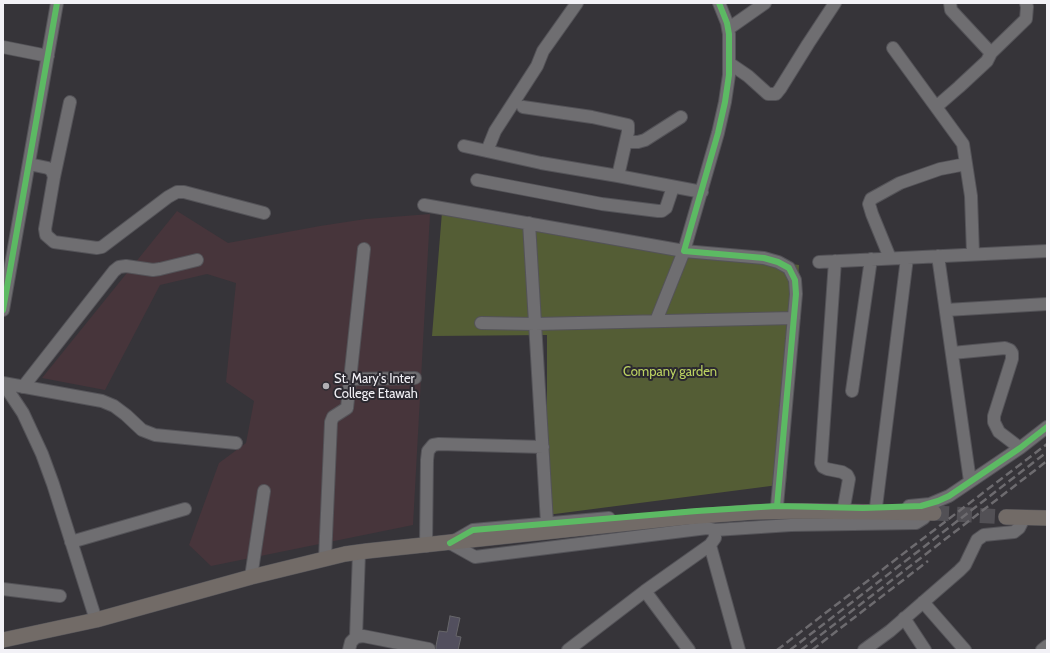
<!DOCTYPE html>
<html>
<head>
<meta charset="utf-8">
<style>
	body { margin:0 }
	#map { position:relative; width:1050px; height:653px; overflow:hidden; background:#363439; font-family:Cabin,sans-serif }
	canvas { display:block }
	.frame { position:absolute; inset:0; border:4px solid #f2f1f6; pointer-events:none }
</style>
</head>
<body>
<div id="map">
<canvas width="1050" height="653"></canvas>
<div class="frame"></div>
</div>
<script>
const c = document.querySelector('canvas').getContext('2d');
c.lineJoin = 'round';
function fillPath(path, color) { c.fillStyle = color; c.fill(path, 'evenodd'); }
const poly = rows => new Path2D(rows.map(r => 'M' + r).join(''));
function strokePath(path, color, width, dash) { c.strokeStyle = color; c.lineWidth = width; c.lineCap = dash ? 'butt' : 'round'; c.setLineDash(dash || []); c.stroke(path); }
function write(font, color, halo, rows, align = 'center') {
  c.font = font + ' Cabin,sans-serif'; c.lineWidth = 4; c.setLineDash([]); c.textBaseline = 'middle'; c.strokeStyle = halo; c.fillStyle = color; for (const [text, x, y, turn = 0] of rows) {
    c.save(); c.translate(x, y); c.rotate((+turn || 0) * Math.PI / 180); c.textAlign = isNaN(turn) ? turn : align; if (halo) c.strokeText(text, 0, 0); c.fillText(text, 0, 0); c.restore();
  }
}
const education = poly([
	[177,211,228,243,320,226,366,219,430,214,413,525,211,566,189,545,219,463,246,443,254,401,226,382,236,283,207,274,160,285,105,390,42,378]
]);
const green = poly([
	[442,212,533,227,799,265,786,484,547,515,547,335,432,336]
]);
const building = poly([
	[450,616,460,618,456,636,461,637,458,650,436,650,436,646,439,631,447,632,450,616]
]);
const majorTunnel = poly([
	[934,513,1006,517]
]);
const minor = poly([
	[719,3,727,23,729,34,729,75,725,102,718,133,684,251,764,258,778,262,789,268,795,280,796,294,777,506],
	[728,29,765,3],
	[3,47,48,56],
	[893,48,963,144,971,196,973,254],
	[991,53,1026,19,1027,7,1026,3],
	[729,63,748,76,768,94,776,94,780,89,808,44,835,3],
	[523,107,592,117,628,125,628,132,618,176],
	[936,107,959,87,987,61,991,53,951,10,950,3],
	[626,142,638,142,645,140,681,117],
	[464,146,541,163,618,176,702,192],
	[487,151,495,131,537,66,543,51,577,3],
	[29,164,48,168,52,171,54,177,45,229,46,235,54,242,97,248,102,247,168,197,177,192,184,192,264,213],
	[54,177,70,102],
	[477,180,602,204,658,211,662,211,666,208,673,187],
	[424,205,684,251,656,321],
	[529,223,547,523],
	[938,256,970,481],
	[890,258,872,214,869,204,871,199,900,183,940,169,966,164],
	[835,261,821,463,823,467,827,469,842,472,847,475,849,479,844,507],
	[819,262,1047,251],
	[3,310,57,3],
	[946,310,1047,304],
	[481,323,535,324,794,318],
	[952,353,1005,348,1010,350,1012,353,1012,359,994,416,994,422,999,432,1020,448],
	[350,379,415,378],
	[3,383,23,413,42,454,53,484,96,620],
	[3,383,102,401,114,406,126,415,142,430,155,435,236,443],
	[23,387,114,271,119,267,126,266,153,270,160,269,197,260],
	[852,391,871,259],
	[909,506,930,504,949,496,1020,448,1047,427],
	[876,507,907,258],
	[715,530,791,525,916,523,924,518,927,513],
	[454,541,473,530,609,518],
	[71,542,185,509],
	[450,543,475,557,707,528,715,530,715,538,710,545,645,591,568,650],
	[710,545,739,650],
	[426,546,427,460,428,451,433,445,439,444,543,447],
	[325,559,331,422,333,417,347,408,364,249],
	[251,577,264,491],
	[3,589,60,596],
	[645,591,689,650],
	[923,602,965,650],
	[904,618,925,650],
	[356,637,359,553],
	[349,650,351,642,356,637,363,636,429,649],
	[864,650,890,631,959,571,965,565,977,540,984,535,1014,532,1019,528,1024,518],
	[1042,650,1047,646]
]);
const major = poly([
	[1006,517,1047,518],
	[3,640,96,620,251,577,345,554,367,551,686,517,754,512,802,511,934,513]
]);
const rail = poly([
	[777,650,1047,444],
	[790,650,1047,452],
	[801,650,1047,461],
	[812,650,928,561]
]);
const cycleway = poly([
	[719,3,727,23,729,34,729,75,725,102,718,133,684,251,764,258,778,262,789,268,795,280,796,294,777,506],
	[3,310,57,3],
	[450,543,473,530,697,511,777,506,863,508,921,506,938,501,949,496,1020,448,1047,427]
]);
const markers = [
	[326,386,4,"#b0afb4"]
];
const parkNames = [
	["Company garden",670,372]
];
const poiNames = [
	["St. Mary's Inter",334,379],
	["College Etawah",334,394]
];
fillPath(education, '#47353b');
fillPath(green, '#545d35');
fillPath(building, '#524f5e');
strokePath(building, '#67666a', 1);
strokePath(majorTunnel, '#525055', 15, [15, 8]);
strokePath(minor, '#545358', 14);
strokePath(major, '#545358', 16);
strokePath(minor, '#6f6e71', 12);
strokePath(major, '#726b67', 15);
strokePath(rail, '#6d6b6f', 2.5, [8, 4]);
strokePath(cycleway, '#5cba63', 6);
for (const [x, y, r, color] of markers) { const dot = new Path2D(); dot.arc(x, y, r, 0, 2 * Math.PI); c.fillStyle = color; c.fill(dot); strokePath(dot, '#2b2930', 1.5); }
write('13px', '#bcd361', '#2b2930', parkNames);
write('13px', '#f2f1f6', '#2b2930', poiNames, 'left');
</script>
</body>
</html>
